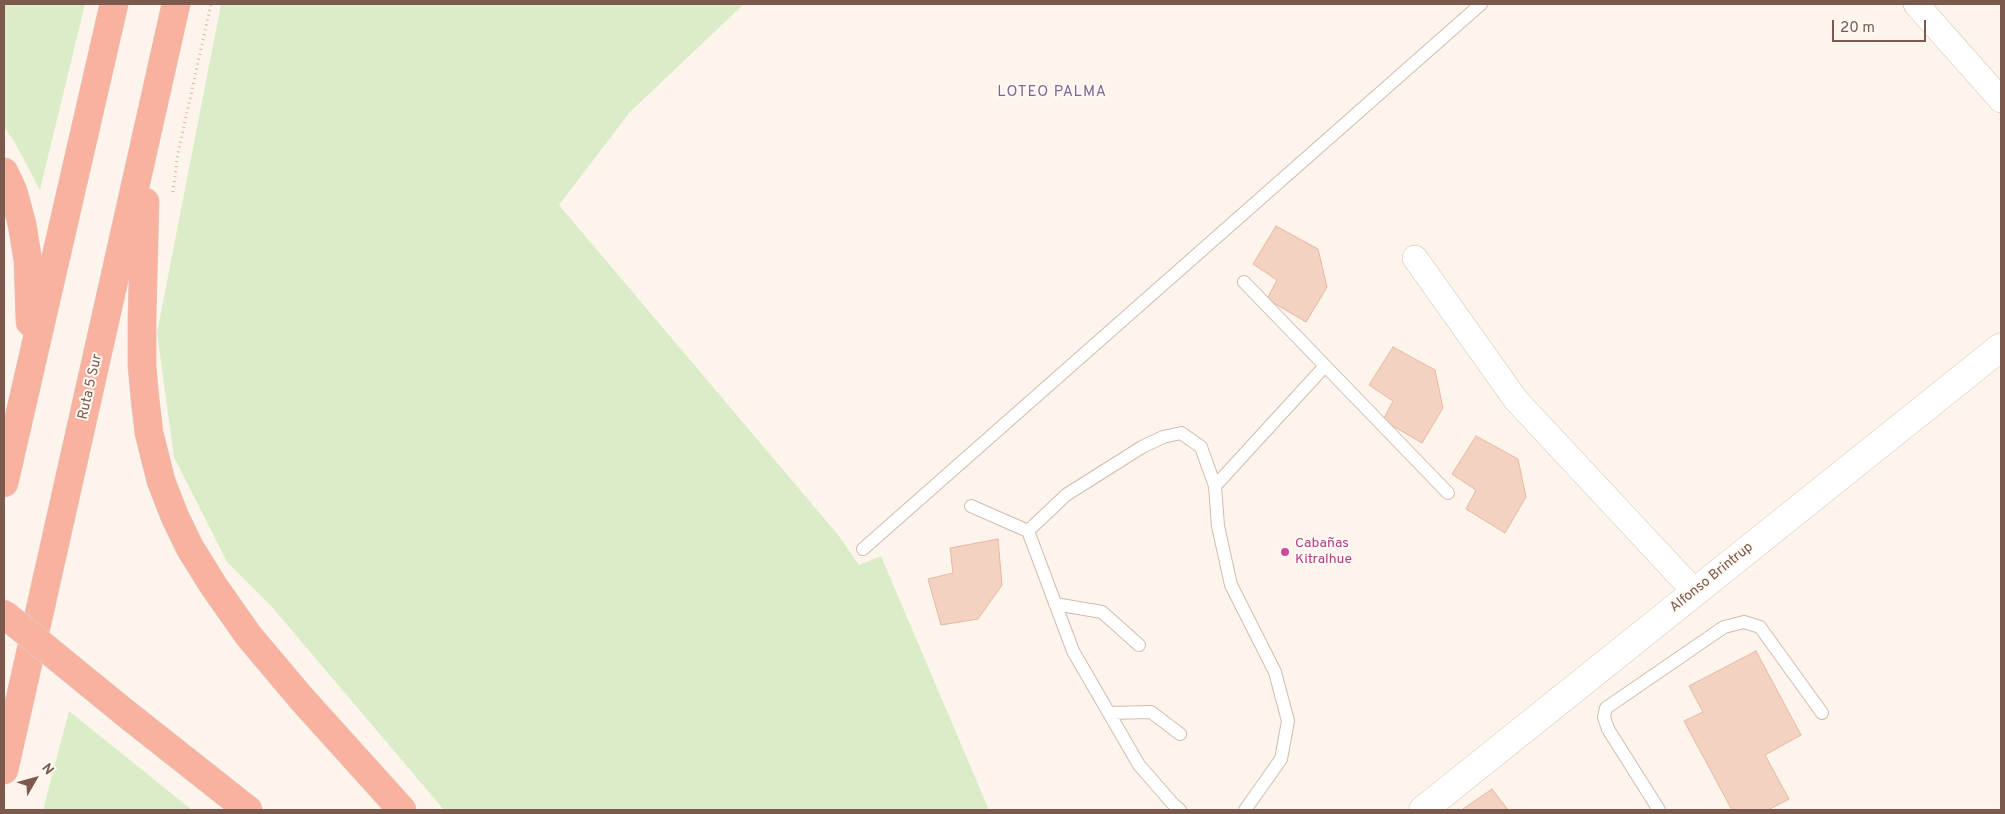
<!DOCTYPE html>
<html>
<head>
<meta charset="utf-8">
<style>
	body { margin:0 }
	#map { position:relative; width:2005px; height:814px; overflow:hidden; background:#fdf5eb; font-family:Overpass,sans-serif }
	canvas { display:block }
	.frame { position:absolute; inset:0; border:5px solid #7b594c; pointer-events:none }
	.north { position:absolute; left:10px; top:754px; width:50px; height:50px; -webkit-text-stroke:4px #fff9f3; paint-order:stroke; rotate:52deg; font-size:14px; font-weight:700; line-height:20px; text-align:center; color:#7b594c }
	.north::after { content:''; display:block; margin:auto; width:18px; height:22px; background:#7b594c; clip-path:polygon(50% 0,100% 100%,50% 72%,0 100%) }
	.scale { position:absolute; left:1832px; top:20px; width:94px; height:22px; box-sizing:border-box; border:2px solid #7b594c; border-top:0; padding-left:6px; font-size:15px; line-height:18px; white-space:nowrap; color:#7b594c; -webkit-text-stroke:4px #fff9f3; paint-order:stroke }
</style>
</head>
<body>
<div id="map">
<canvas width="2005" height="814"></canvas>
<div class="frame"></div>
<div class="north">N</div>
<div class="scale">20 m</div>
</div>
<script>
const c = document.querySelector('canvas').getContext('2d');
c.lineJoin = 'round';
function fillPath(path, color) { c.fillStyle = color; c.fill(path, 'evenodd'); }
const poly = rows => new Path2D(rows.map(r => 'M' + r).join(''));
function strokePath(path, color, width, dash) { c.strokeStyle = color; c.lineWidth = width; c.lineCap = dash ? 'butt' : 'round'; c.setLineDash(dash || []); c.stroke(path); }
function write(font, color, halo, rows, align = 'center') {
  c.font = font + ' Overpass,sans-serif'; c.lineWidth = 4; c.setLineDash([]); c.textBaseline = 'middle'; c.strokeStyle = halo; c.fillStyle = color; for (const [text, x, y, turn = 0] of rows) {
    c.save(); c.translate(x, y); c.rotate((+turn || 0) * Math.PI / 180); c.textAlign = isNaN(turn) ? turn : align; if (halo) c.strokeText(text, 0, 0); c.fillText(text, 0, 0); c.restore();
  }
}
const green = poly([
	[4,4,85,4,40,190,15,143,4,127],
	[221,4,744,4,630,112,559,205,839,536,859,565,881,556,989,810,444,810,272,607,227,562,174,457,157,333],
	[69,711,192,810,43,810]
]);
const building = poly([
	[1276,226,1318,249,1327,287,1306,322,1267,299,1277,280,1253,264,1276,226],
	[1393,347,1435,370,1443,408,1422,443,1383,420,1393,401,1369,385,1393,347],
	[1476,436,1518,459,1526,497,1505,533,1466,509,1476,490,1452,474,1476,436],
	[998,539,1002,585,978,619,941,625,928,579,953,573,950,548,998,539],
	[1756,651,1801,735,1765,755,1789,799,1768,810,1732,810,1684,721,1703,712,1689,686,1756,651],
	[1492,789,1508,810,1464,810,1463,809,1492,789]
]);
const path = poly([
	[173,192,178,153,211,4]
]);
const lane = poly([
	[1244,282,1448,493],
	[1215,486,1325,366],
	[971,506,1028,531,1073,651,1139,765,1173,804,1180,810],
	[1028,531,1066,495,1142,447,1163,437,1181,433,1201,447,1215,486,1218,526,1231,585,1275,672,1288,721,1281,759,1245,810],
	[863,549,1481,4],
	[1055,604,1102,612,1139,645],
	[1109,713,1151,712,1180,734],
	[1659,810,1608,729,1604,717,1606,708,1724,627,1744,622,1760,627,1822,713]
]);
const street = poly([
	[1916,4,2001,100],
	[1415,258,1516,400,1695,592]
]);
const secondary = poly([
	[1423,810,2001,347]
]);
const highway = poly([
	[4,172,13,191,22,224,28,261,30,322],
	[145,202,142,319,142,366,145,399,149,433,161,481,175,517,190,548,213,585,248,635,301,698,402,810],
	[4,483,114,4],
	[124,712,248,810],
	[4,770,176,4]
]);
const highwayBridge = poly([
	[4,614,124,712]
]);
const markers = [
	[1285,552,5,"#d1479c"]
];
const streetNames = [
	["Ruta 5 Sur",91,387,-77],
	["Alfonso Brintrup",1712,578,-39]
];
const hotelNames = [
	["Cabañas",1295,544],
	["Kitralhue",1295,560]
];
const neighbourhoodNames = [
	["LOTEO PALMA",1052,93]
];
fillPath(green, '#daedc8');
fillPath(building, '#f4d2c1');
strokePath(building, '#e8b6a1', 1);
strokePath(lane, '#d2bbaf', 14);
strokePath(street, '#d2bbaf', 26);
strokePath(secondary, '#d7beaf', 29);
strokePath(highway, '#dad1cd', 29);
strokePath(path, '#dab4a3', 3, [1, 4]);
strokePath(lane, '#fff', 12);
strokePath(street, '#fff', 25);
strokePath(secondary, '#fff', 28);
strokePath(highway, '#f9b1a0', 28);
strokePath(highwayBridge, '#dad1cd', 29, []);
strokePath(highwayBridge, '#f9b1a0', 28);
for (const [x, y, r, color] of markers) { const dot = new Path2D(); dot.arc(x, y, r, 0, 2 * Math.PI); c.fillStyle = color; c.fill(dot); strokePath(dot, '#fff9f3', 2); }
write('14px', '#7b594c', '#fff9f3', streetNames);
write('14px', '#b23c85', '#fff9f3', hotelNames, 'left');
c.letterSpacing = '1px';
write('15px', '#816496', '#fff9f3', neighbourhoodNames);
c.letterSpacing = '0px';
</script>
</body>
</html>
